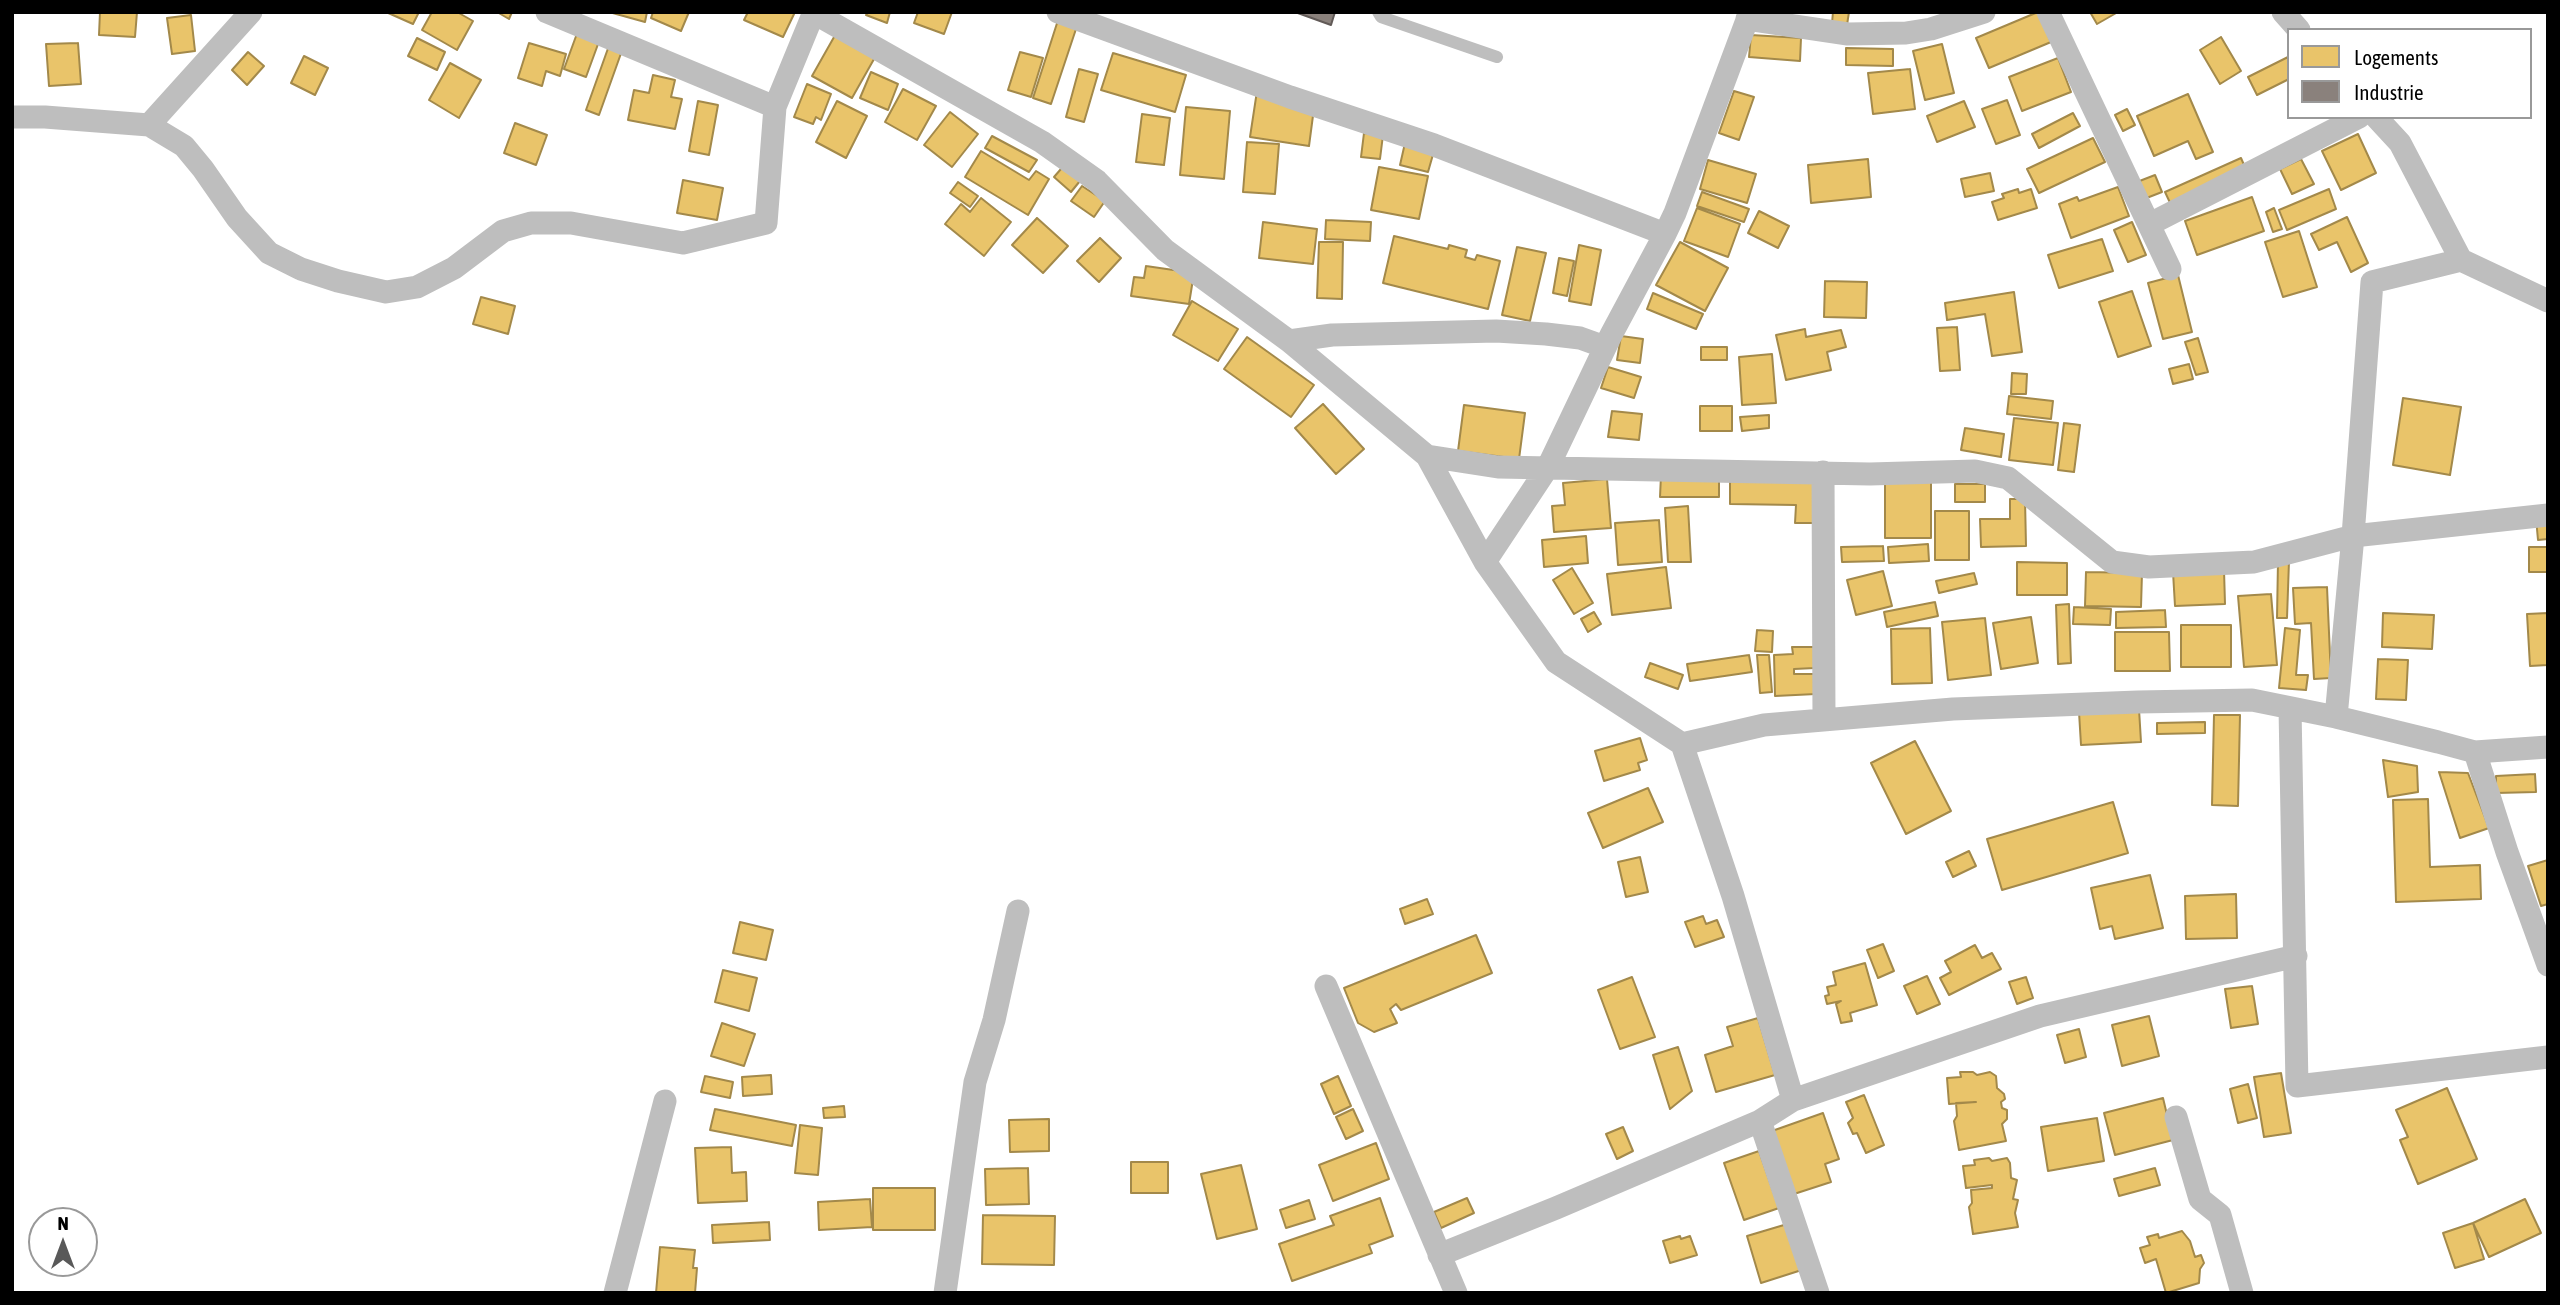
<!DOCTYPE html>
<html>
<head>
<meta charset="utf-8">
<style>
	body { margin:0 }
	#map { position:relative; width:2560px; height:1305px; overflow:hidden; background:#fff; font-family:"Asap Condensed",sans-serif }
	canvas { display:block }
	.frame { position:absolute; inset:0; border:14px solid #000; pointer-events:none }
	.legend { position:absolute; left:2287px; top:28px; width:245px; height:91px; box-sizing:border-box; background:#fff; border:2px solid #999; margin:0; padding:9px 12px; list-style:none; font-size:21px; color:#000 }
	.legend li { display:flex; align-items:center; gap:14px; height:35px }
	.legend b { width:35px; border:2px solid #999 }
	.north { position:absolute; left:28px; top:1207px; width:70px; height:70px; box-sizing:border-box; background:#fff; border:2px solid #999; border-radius:50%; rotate:0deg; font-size:19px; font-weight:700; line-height:28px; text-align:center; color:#000 }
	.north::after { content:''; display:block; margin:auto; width:24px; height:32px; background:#595959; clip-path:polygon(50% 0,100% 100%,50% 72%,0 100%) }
</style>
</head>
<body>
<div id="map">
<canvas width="2560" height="1305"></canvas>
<div class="frame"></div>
<ul class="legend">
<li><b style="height:19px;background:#e9c46a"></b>Logements</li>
<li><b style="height:19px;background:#8a817c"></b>Industrie</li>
</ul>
<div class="north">N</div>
</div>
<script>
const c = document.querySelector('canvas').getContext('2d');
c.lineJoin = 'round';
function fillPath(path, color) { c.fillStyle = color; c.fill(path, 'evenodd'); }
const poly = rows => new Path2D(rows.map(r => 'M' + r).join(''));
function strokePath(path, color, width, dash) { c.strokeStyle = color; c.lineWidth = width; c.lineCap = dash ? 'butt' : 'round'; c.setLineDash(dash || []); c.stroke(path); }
const homes = poly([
	[100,12,137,12,135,37,99,35,100,12],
	[386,12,419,12,413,24,386,12],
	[432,12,457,12,473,21,457,50,422,30,432,12],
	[497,12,512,12,509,19,497,12],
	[609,12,647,12,645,22,609,12],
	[653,12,689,12,681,31,651,18,653,12],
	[748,12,795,12,783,37,744,20,748,12],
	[868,12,890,12,887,23,866,15,868,12],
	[918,12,952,12,944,34,914,23,918,12],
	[1833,12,1849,12,1847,25,1832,23,1833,12],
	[2038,12,2051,42,1989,68,1976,38,2038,12],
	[2090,12,2118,12,2097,24,2090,12],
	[191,15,195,51,172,54,167,18,191,15],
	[1059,17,1078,23,1051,104,1033,98,1059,17],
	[579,28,601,36,586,77,564,69,579,28],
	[838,30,878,52,852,98,812,76,838,30],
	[1751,35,1801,38,1800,61,1749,57,1751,35],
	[2221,37,2241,71,2220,84,2200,50,2221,37],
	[417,38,445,52,437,70,408,56,417,38],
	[611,40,624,45,599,115,586,110,611,40],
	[78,43,81,84,49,86,46,44,78,43],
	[529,43,566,54,560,76,546,71,542,86,518,78,529,43],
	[1942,44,1954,93,1925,100,1913,51,1942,44],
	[1846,48,1893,49,1893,66,1846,65,1846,48],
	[248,52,264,66,247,85,232,70,248,52],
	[1020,52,1043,58,1031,97,1008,90,1020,52],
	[1113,53,1186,75,1175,112,1101,90,1113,53],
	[304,56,328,68,315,95,291,83,304,56],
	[2288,57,2289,79,2257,95,2248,77,2288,57],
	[2058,58,2071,92,2022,111,2009,77,2058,58],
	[450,63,481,80,459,118,429,100,450,63],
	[1079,69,1098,74,1084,122,1066,117,1079,69],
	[1910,69,1915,109,1873,114,1868,73,1910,69],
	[871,72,898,84,888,110,860,98,871,72],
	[653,75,675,80,671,97,682,99,675,129,628,120,634,90,649,93,653,75],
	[807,84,831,94,821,120,816,117,813,124,794,117,807,84],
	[903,89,936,106,917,140,885,122,903,89],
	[1257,91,1314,108,1309,146,1250,137,1257,91],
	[1734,91,1754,97,1739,140,1719,133,1734,91],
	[2188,94,2213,152,2196,159,2188,141,2154,156,2137,116,2188,94],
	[2007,100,2020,135,1996,144,1982,109,2007,100],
	[698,101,718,105,709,155,689,151,698,101],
	[837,101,867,116,846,158,816,142,837,101],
	[1964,101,1975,127,1937,142,1927,116,1964,101],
	[1186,107,1230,111,1224,179,1180,175,1186,107],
	[2127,109,2135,125,2123,131,2115,115,2127,109],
	[950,112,978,134,952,167,924,145,950,112],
	[2073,113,2080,126,2039,148,2032,134,2073,113],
	[1142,114,1170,118,1164,165,1136,162,1142,114],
	[515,123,547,135,536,165,504,153,515,123],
	[1364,133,1383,135,1380,159,1361,157,1364,133],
	[2358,134,2376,173,2341,190,2322,151,2358,134],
	[992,136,1037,160,1029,172,985,148,992,136],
	[2093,138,2105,162,2039,193,2027,169,2093,138],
	[1247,142,1279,144,1275,194,1243,192,1247,142],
	[1405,143,1434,151,1428,172,1400,165,1405,143],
	[981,151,1029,180,1036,171,1049,179,1028,215,965,177,981,151],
	[2241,158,2247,172,2172,207,2165,192,2241,158],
	[1868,159,1871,197,1811,203,1808,165,1868,159],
	[2301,159,2314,184,2292,194,2280,169,2301,159],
	[1708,160,1756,174,1747,203,1700,189,1708,160],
	[1067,162,1084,176,1071,192,1054,177,1067,162],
	[1379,167,1428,176,1419,219,1371,210,1379,167],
	[1990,173,1994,191,1965,197,1961,179,1990,173],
	[2155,175,2162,192,2144,199,2137,182,2155,175],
	[683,180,723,188,717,220,677,213,683,180],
	[958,182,978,196,970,207,950,193,958,182],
	[1082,186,1105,201,1094,217,1071,201,1082,186],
	[2118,187,2129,216,2071,238,2059,204,2077,197,2079,201,2118,187],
	[2018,189,2019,193,2031,189,2037,208,1998,220,1992,202,2004,198,2002,194,2018,189],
	[2329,189,2336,209,2287,230,2279,210,2329,189],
	[1702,192,1749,209,1744,222,1697,206,1702,192],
	[2252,197,2264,231,2197,255,2185,221,2252,197],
	[981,198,1011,222,984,256,945,224,961,204,970,212,981,198],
	[1697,208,1740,224,1728,257,1684,241,1697,208],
	[2274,208,2282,229,2273,232,2266,212,2274,208],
	[1759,211,1789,226,1778,248,1748,233,1759,211],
	[2347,217,2368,263,2351,272,2337,242,2319,250,2311,234,2347,217],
	[1037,218,1068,246,1043,273,1012,245,1037,218],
	[1326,220,1371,222,1370,241,1325,239,1326,220],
	[1263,222,1317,229,1313,264,1259,258,1263,222],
	[2132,222,2146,255,2128,262,2114,230,2132,222],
	[2299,231,2317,287,2283,297,2265,242,2299,231],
	[1394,236,1448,249,1449,245,1467,250,1465,257,1475,260,1477,255,1500,261,1488,309,1383,283,1394,236],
	[1100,238,1121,258,1099,282,1077,261,1100,238],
	[2102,239,2113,271,2059,288,2048,255,2102,239],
	[1319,242,1343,242,1342,299,1317,298,1319,242],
	[1680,242,1728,268,1705,311,1656,285,1680,242],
	[1579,245,1601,250,1591,305,1569,301,1579,245],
	[1517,247,1546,253,1530,321,1502,315,1517,247],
	[1559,258,1574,261,1567,296,1553,293,1559,258],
	[1146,266,1194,273,1189,304,1131,296,1134,277,1144,278,1146,266],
	[2178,275,2192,332,2163,339,2148,283,2178,275],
	[1825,281,1867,282,1866,318,1824,317,1825,281],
	[2132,291,2151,346,2118,357,2099,302,2132,291],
	[2014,292,2022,352,1992,356,1985,314,1947,320,1945,303,2014,292],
	[1653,293,1703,314,1696,329,1647,309,1653,293],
	[481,297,515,306,508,334,473,324,481,297],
	[1192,301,1238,329,1218,361,1173,335,1192,301],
	[1957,327,1960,370,1940,371,1937,328,1957,327],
	[1805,329,1806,337,1841,330,1846,347,1827,352,1831,370,1786,380,1776,335,1805,329],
	[1621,336,1643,339,1640,363,1617,360,1621,336],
	[1247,337,1314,385,1291,417,1224,369,1247,337],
	[2198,338,2208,372,2196,375,2185,342,2198,338],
	[1701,347,1727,347,1727,360,1701,360,1701,347],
	[1772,354,1776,403,1742,405,1739,357,1772,354],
	[2189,364,2193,379,2173,384,2169,369,2189,364],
	[1608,367,1641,377,1634,398,1601,388,1608,367],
	[2012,373,2027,374,2026,394,2011,394,2012,373],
	[2009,396,2053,401,2051,419,2007,414,2009,396],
	[2403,398,2461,407,2450,475,2393,465,2403,398],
	[1323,404,1364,449,1336,474,1295,428,1323,404],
	[1464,405,1525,413,1519,459,1458,451,1464,405],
	[1700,406,1732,406,1732,431,1700,431,1700,406],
	[1612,411,1642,414,1639,440,1608,437,1612,411],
	[1769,415,1769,428,1742,431,1740,417,1769,415],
	[2014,418,2058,423,2053,465,2009,460,2014,418],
	[2064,423,2080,425,2074,472,2058,470,2064,423],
	[1965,428,2004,434,2001,457,1961,450,1965,428],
	[1661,475,1719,476,1719,497,1660,497,1661,475],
	[1730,477,1817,479,1816,523,1795,523,1796,505,1730,504,1730,477],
	[1607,479,1611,528,1554,532,1552,506,1565,505,1563,483,1607,479],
	[1885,481,1931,481,1931,538,1885,538,1885,481],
	[1955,484,1985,484,1985,502,1955,502,1955,484],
	[2010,499,2025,499,2026,546,1981,547,1980,519,2010,519,2010,499],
	[1688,506,1691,562,1668,562,1665,508,1688,506],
	[1935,511,1969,511,1969,560,1935,560,1935,511],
	[2548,517,2548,539,2538,540,2536,518,2548,517],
	[1659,520,1662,562,1618,565,1615,523,1659,520],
	[1586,536,1588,563,1544,567,1542,540,1586,536],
	[1928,544,1929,561,1889,563,1888,547,1928,544],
	[1883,546,1884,561,1842,562,1841,547,1883,546],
	[2529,547,2548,547,2548,572,2529,572,2529,547],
	[2278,561,2289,561,2287,618,2277,618,2278,561],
	[2017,562,2067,563,2067,595,2017,595,2017,562],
	[1666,567,1671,608,1612,615,1607,574,1666,567],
	[1572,568,1593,603,1574,614,1553,580,1572,568],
	[2224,570,2225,604,2175,606,2173,572,2224,570],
	[1883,571,1892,606,1856,615,1847,580,1883,571],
	[2086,572,2142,573,2141,607,2085,606,2086,572],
	[1974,573,1977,584,1939,593,1936,581,1974,573],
	[2327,587,2331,678,2314,679,2311,623,2295,624,2293,588,2327,587],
	[2271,594,2277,665,2244,667,2238,596,2271,594],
	[1935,602,1938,616,1887,627,1884,612,1935,602],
	[2069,604,2071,663,2058,664,2056,605,2069,604],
	[2074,607,2111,609,2110,625,2073,624,2074,607],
	[2165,610,2166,627,2116,628,2116,612,2165,610],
	[1594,612,1601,624,1588,632,1581,619,1594,612],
	[2383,613,2434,615,2432,649,2382,647,2383,613],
	[2548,613,2548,665,2530,666,2527,614,2548,613],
	[2031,617,2038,663,2001,669,1993,623,2031,617],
	[1985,618,1991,675,1948,680,1942,622,1985,618],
	[2181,625,2231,625,2231,667,2181,667,2181,625],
	[1930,628,1932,683,1892,684,1891,629,1930,628],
	[2285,628,2300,630,2296,675,2308,675,2306,690,2279,688,2285,628],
	[1757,630,1773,631,1772,652,1755,651,1757,630],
	[2115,632,2169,632,2170,671,2115,671,2115,632],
	[1792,647,1814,647,1815,668,1794,669,1794,674,1815,674,1816,694,1775,696,1774,655,1793,654,1792,647],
	[1749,655,1752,672,1690,681,1687,664,1749,655],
	[1757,655,1769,655,1772,692,1760,693,1757,655],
	[2378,659,2408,660,2406,700,2376,699,2378,659],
	[1650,663,1683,675,1678,689,1645,677,1650,663],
	[2139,709,2141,742,2081,745,2079,712,2139,709],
	[2214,715,2240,715,2238,806,2212,805,2214,715],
	[2205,722,2205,733,2157,734,2157,723,2205,722],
	[1640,738,1647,760,1638,763,1640,770,1604,781,1595,751,1640,738],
	[1915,741,1951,811,1906,834,1871,763,1915,741],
	[2383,760,2417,766,2418,792,2388,797,2383,760],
	[2439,772,2468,773,2489,828,2460,838,2439,772],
	[2535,774,2536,792,2496,793,2496,776,2535,774],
	[1648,788,1663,822,1603,848,1588,813,1648,788],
	[2428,799,2430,867,2480,865,2481,899,2396,902,2393,800,2428,799],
	[2113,802,2128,853,2002,890,1987,839,2113,802],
	[1969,851,1976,866,1953,877,1946,862,1969,851],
	[1640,857,1648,892,1626,897,1618,862,1640,857],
	[2548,860,2548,904,2541,906,2528,866,2548,860],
	[2150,875,2163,928,2115,939,2112,926,2100,929,2091,888,2150,875],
	[2236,894,2237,938,2186,939,2185,896,2236,894],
	[1427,899,1433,914,1405,924,1400,909,1427,899],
	[1703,916,1706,924,1717,920,1724,937,1695,947,1685,922,1703,916],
	[740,922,773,930,766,960,733,953,740,922],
	[1476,935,1492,973,1401,1010,1396,1004,1390,1009,1397,1023,1374,1032,1358,1023,1344,988,1476,935],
	[1883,944,1894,971,1878,978,1867,950,1883,944],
	[1975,945,1982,958,1992,953,2001,969,1949,995,1940,978,1951,972,1945,961,1975,945],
	[1865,963,1877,1005,1850,1013,1852,1021,1841,1023,1836,1004,1841,1001,1827,1004,1825,996,1829,995,1827,987,1836,985,1833,972,1865,963],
	[723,970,757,978,749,1011,715,1002,723,970],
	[1927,976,1940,1004,1917,1014,1904,986,1927,976],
	[1632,977,1655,1037,1620,1049,1598,990,1632,977],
	[2026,977,2033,998,2017,1004,2009,982,2026,977],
	[2252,986,2258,1024,2231,1028,2225,989,2252,986],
	[2149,1016,2159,1056,2122,1066,2112,1025,2149,1016],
	[1758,1018,1775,1075,1716,1092,1705,1055,1733,1046,1727,1027,1758,1018],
	[722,1023,755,1034,744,1066,711,1056,722,1023],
	[2079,1029,2086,1057,2065,1063,2057,1035,2079,1029],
	[1678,1047,1692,1091,1670,1109,1653,1055,1678,1047],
	[1960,1072,1973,1072,1977,1075,1990,1072,1996,1076,1997,1088,2004,1094,2005,1099,2001,1102,2002,1108,2007,1110,2007,1119,2002,1124,2006,1141,1959,1150,1954,1121,1957,1116,1956,1103,1976,1102,1949,1104,1947,1078,1961,1077,1960,1072],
	[2281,1073,2291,1133,2264,1137,2254,1077,2281,1073],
	[771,1075,772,1094,743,1096,742,1077,771,1075],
	[705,1076,733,1082,730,1098,701,1092,705,1076],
	[1338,1076,1351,1106,1334,1114,1321,1084,1338,1076],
	[2248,1084,2257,1118,2238,1123,2230,1089,2248,1084],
	[2447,1088,2477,1159,2418,1184,2400,1140,2408,1137,2396,1110,2447,1088],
	[1864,1095,1884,1145,1866,1153,1857,1133,1853,1134,1848,1123,1853,1118,1846,1102,1864,1095],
	[2163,1098,2173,1140,2115,1155,2104,1113,2163,1098],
	[844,1106,845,1117,824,1118,823,1108,844,1106],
	[715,1109,796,1125,792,1146,710,1130,715,1109],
	[1353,1109,1363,1131,1346,1139,1336,1117,1353,1109],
	[1823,1113,1839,1159,1825,1164,1831,1182,1794,1194,1772,1131,1823,1113],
	[2097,1118,2104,1161,2048,1171,2041,1127,2097,1118],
	[1049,1119,1049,1151,1010,1152,1009,1120,1049,1119],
	[800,1125,822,1128,818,1175,795,1173,800,1125],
	[1623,1127,1633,1151,1617,1159,1606,1134,1623,1127],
	[1376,1143,1389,1179,1333,1201,1319,1165,1376,1143],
	[731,1147,732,1173,746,1172,747,1201,698,1203,695,1148,731,1147],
	[1759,1151,1779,1208,1744,1220,1724,1163,1759,1151],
	[1989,1158,1992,1161,2007,1158,2010,1163,2011,1178,2017,1180,2013,1199,2018,1200,2015,1213,2018,1227,1973,1234,1969,1207,1972,1203,1971,1190,1992,1188,1992,1185,1966,1188,1963,1166,1975,1165,1974,1160,1989,1158],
	[1131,1162,1168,1162,1168,1193,1131,1193,1131,1162],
	[1241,1165,1257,1229,1217,1239,1201,1174,1241,1165],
	[1028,1168,1029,1204,986,1205,985,1169,1028,1168],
	[2155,1168,2160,1185,2119,1196,2114,1179,2155,1168],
	[873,1188,935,1188,935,1230,873,1230,873,1188],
	[1380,1198,1393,1236,1369,1245,1372,1253,1292,1281,1279,1244,1334,1225,1330,1216,1380,1198],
	[1467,1198,1474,1213,1441,1228,1434,1212,1467,1198],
	[870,1199,872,1227,819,1230,818,1202,870,1199],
	[2525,1199,2541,1233,2489,1257,2473,1223,2525,1199],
	[1309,1200,1315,1219,1286,1228,1280,1210,1309,1200],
	[983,1215,1055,1216,1054,1265,982,1264,983,1215],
	[769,1222,770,1240,713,1243,712,1225,769,1222],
	[1794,1222,1808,1268,1761,1283,1747,1236,1794,1222],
	[2473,1223,2484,1259,2455,1268,2443,1233,2473,1223],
	[2182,1231,2190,1241,2195,1257,2201,1255,2204,1263,2200,1269,2199,1283,2166,1293,2156,1259,2145,1263,2140,1248,2150,1245,2147,1237,2158,1234,2159,1238,2182,1231],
	[1680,1236,1681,1239,1690,1236,1697,1255,1670,1263,1663,1241,1680,1236],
	[660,1247,695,1250,693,1268,697,1268,695,1293,656,1293,660,1247]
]);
const industry = poly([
	[1295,12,1335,12,1331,25,1295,12]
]);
const service = poly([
	[1378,12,1381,17,1497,57]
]);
const minor = poly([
	[547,12,775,107],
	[1058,12,1290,97,1434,145,1665,234],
	[2048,12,2170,269],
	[2283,12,2299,30],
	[814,13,1042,142,1097,181,1165,250,1289,341,1427,456,1485,562,1556,662,1682,744,1733,896,1793,1100],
	[1747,19,1848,34,1906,33,1931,29,1984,12],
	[12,117,45,117,149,125,184,146,203,169,237,218,269,253,301,269,338,281,386,292,417,287,454,268,503,231,531,223,571,223,683,243,766,223,775,107,814,12],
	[2376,117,2400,143,2461,260,2548,301],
	[149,125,251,12],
	[2150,224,2359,117],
	[1289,341,1332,335,1496,331,1546,334,1580,338,1605,347],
	[1427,456,1498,467,1870,474,1975,471,2008,478,2112,562,2149,567,2254,562,2353,536,2548,515],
	[1823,472,1824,720],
	[1485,562,1548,467,1611,335,1665,234,1675,213,1750,12],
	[2290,708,2297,1086,2548,1057],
	[2336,717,2353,536,2372,282,2461,260],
	[1682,744,1764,725,1953,709,2138,702,2252,700,2336,717,2438,742,2475,752,2507,852,2548,965],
	[2475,752,2548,747],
	[1326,986,1456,1293],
	[2176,1117,2200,1199,2220,1215,2242,1293],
	[1760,1121,1818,1293],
	[1439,1255,1556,1208,1760,1121,1793,1100,2040,1016,2296,956],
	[615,1293,665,1101],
	[945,1293,975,1082,994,1020,1018,911]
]);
fillPath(homes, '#e9c46a');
strokePath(homes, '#a3894a', 2);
fillPath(industry, '#8a817c');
strokePath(industry, '#615a57', 2);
strokePath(service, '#bebebe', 12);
strokePath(minor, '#bebebe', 23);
</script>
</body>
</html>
